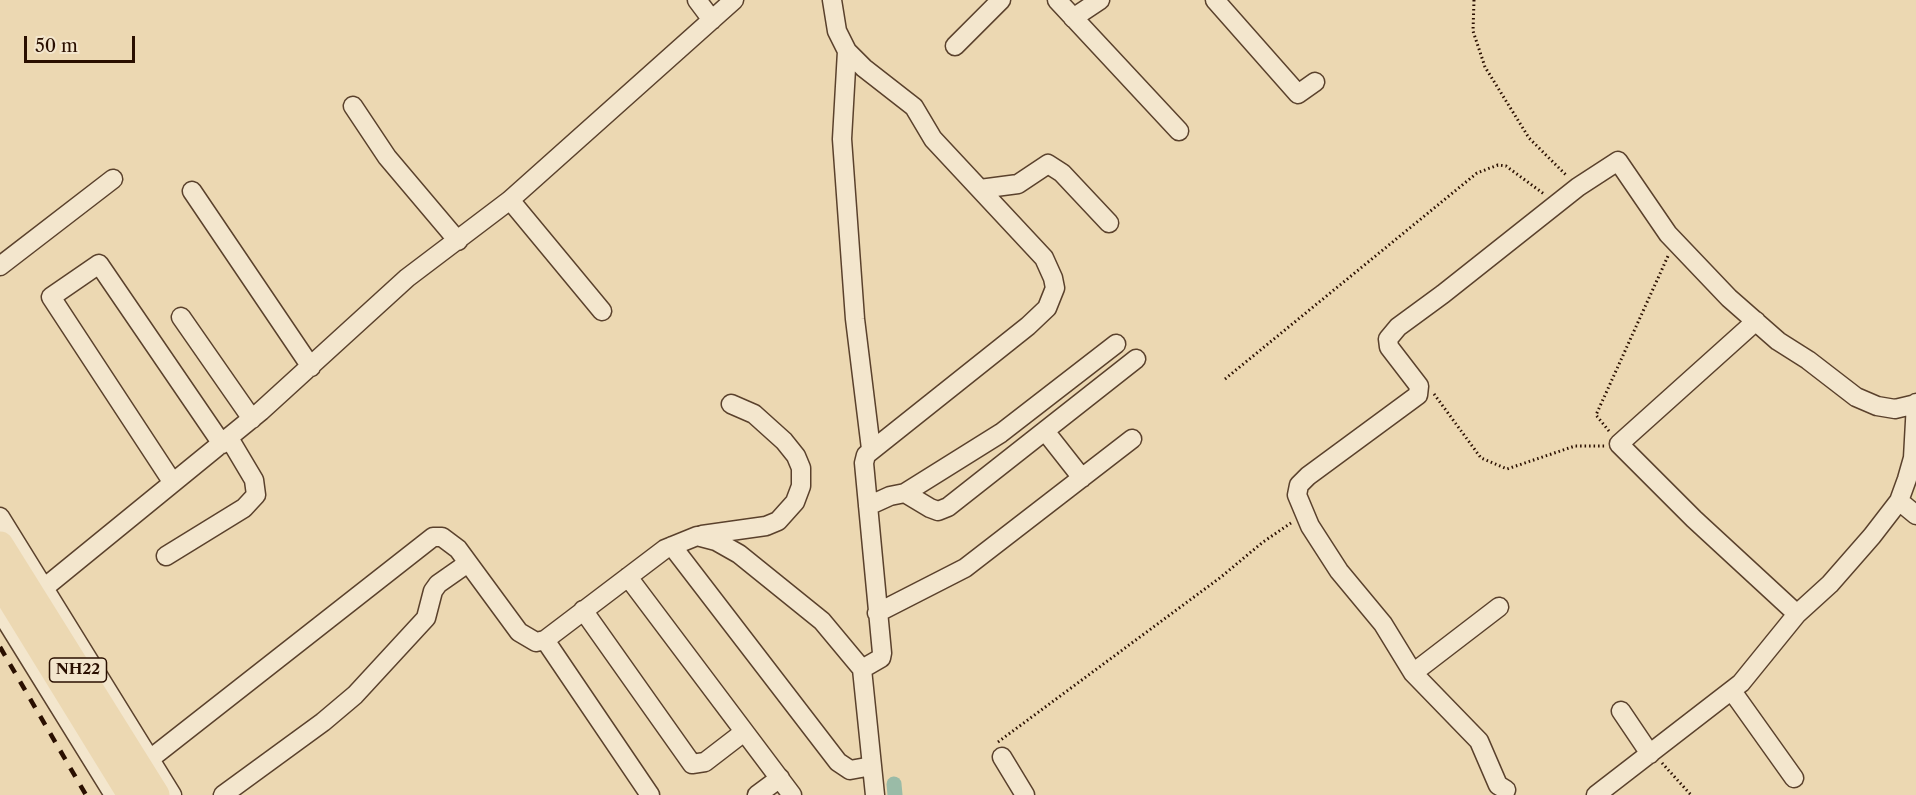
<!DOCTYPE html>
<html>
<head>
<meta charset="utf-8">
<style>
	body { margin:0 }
	#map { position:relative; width:1916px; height:795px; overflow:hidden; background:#ecd8b2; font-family:"Libre Caslon Text",serif }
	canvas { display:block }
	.scale { position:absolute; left:24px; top:36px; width:111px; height:27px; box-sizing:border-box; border:3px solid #2a0f00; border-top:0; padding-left:8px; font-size:18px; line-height:21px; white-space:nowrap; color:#2a0f00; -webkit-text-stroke:4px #f3e6cd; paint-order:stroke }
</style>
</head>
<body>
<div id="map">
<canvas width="1916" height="795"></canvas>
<div class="scale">50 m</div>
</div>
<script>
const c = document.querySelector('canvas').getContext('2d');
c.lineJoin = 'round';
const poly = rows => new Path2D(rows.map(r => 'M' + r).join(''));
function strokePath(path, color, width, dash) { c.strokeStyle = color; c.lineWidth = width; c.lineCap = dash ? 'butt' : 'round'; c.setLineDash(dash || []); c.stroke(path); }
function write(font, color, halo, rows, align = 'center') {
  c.font = font + ' "Libre Caslon Text",serif'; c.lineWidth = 4.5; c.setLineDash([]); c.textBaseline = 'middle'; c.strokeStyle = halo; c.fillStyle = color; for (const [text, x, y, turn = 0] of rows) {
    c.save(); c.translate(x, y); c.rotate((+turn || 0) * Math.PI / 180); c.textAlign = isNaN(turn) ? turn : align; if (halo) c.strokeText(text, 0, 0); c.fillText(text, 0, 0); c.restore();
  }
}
const canal = poly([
	[894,784,895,795]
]);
const path = poly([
	[1474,0,1473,31,1485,67,1529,138,1566,175],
	[1225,379,1477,173,1498,165,1506,166,1544,194],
	[1434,394,1481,458,1507,469,1575,446,1605,446],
	[1609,431,1596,415,1668,256],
	[998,742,1221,577,1263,542,1291,523],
	[1662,763,1691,795]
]);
const minor = poly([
	[697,0,712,20],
	[832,0,837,31,847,51,864,68,914,107,933,139,1044,258,1053,278,1055,288,1047,308,1028,326,866,455,864,463,882,653,881,658,862,669,875,795],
	[1057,0,1179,131],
	[1215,0,1298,94,1315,82],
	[1073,18,1100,0],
	[955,46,1001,0],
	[847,51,842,139,855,319,871,449],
	[353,106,387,157,458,241],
	[980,189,1018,184,1048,164,1062,173,1109,223],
	[192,191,311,367],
	[510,200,602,311],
	[0,266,113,179],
	[181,317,252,419],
	[1756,321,1619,444,1694,519,1797,614],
	[1045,431,1082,478],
	[173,483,51,297,99,264,222,444],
	[905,493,1001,433,1116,344],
	[1899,501,1916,515],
	[868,506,890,496,905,493,930,508,938,511,948,507,1136,359],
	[0,517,172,795],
	[702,535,766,526,778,521,795,502,801,486,801,468,796,456,784,441,754,414,731,404],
	[672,546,838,762,850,770,872,766],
	[166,556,244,508,256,495,254,480,229,438],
	[628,577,792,795],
	[44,588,261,411,407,278,510,200,734,0],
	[583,610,692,764,705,762,744,732],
	[0,611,114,795],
	[877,613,965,568,1132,439],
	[545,640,650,795],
	[1413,673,1499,607],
	[1732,691,1794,778],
	[1621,711,1650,754],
	[1002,757,1025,795],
	[150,759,433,537,442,537,458,549,519,632,536,642,545,640,665,549,697,536,716,541,739,554,822,621,862,669],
	[1506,790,1498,785,1479,741,1413,673,1383,624,1339,571,1310,526,1297,495,1299,485,1308,476,1418,395,1419,386,1389,347,1388,339,1398,327,1443,294,1578,187,1618,161,1668,234,1729,298,1778,341,1808,360,1856,397,1877,406,1895,409,1916,404],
	[223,795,323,722,355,695,426,618,433,591,438,584,468,563],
	[757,795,780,778],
	[1596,795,1741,683,1797,614,1830,584,1872,536,1899,501,1907,479,1913,458,1916,403]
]);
const highway = poly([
	[0,545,156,795],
	[0,582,131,795]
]);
const rail = poly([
	[0,647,86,795]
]);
const shields = [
	[78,670,57]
];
const shieldNames = [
	["NH22",78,670]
];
strokePath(canal, '#9abba7', 15);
strokePath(minor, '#5a412c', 21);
strokePath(highway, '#2a0f00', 30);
strokePath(path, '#2a0f00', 3, [1.5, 3]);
strokePath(minor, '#f3e6cd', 18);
strokePath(highway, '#ecd8b2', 27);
strokePath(rail, '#2a0f00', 4.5, [10, 10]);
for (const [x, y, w] of shields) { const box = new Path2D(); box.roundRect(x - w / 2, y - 12, w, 24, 4.5); c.fillStyle = '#f3e6cd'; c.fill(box); strokePath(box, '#2a0f00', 1.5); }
write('bold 15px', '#2a0f00', null, shieldNames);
</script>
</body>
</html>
